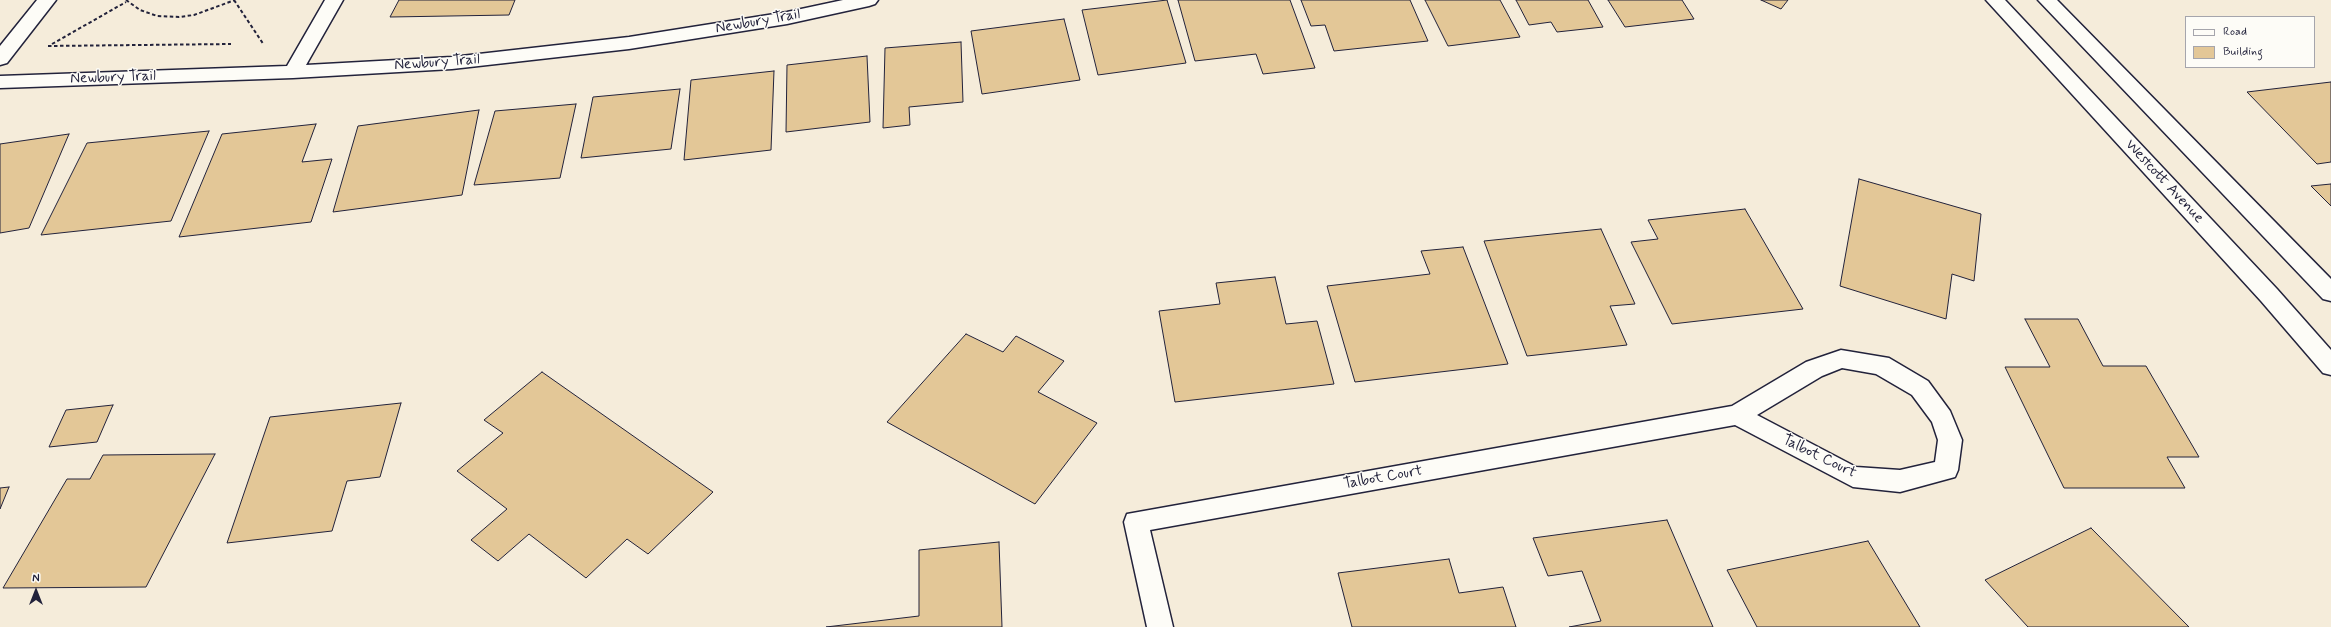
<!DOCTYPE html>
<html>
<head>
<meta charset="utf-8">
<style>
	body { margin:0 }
	#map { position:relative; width:2331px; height:627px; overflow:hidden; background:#f5ecda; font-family:Mynerve,sans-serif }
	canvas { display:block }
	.legend { position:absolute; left:2185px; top:16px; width:130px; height:52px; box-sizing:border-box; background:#fdfcf7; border:1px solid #a5a5ac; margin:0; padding:5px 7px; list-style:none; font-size:12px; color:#22223b }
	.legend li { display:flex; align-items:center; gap:8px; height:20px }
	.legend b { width:20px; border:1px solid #a5a5ac }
	.north { position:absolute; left:16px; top:571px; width:40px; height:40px; -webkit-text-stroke:3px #fdfcf7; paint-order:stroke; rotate:0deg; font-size:11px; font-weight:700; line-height:16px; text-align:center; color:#22223b }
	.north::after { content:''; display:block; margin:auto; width:14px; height:18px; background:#22223b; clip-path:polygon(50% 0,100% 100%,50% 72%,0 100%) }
</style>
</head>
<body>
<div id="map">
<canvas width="2331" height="627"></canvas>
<ul class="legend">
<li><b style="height:5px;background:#fdfcf7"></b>Road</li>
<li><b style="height:11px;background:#e3c797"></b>Building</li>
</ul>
<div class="north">N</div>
</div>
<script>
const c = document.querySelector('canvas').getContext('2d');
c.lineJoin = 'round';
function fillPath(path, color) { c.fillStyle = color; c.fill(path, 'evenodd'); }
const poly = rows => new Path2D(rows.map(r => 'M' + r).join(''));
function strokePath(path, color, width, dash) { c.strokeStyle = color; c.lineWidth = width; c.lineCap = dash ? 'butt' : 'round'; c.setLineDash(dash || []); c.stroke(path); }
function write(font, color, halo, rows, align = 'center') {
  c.font = font + ' Mynerve,sans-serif'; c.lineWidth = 3; c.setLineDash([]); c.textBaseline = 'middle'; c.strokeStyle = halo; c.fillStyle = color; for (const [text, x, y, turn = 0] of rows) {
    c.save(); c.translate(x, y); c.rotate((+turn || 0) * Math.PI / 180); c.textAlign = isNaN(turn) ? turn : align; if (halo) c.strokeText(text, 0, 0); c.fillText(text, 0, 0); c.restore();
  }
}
const building = poly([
	[399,0,515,0,509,15,390,17,399,0],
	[1167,0,1186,63,1098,75,1082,10,1167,0],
	[1178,0,1290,0,1315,68,1263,74,1256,54,1195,61,1178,0],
	[1301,0,1410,0,1428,41,1334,51,1325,25,1311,26,1301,0],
	[1425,0,1500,0,1520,37,1448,46,1425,0],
	[1516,0,1588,0,1603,27,1557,32,1551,22,1529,25,1516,0],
	[1608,0,1682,0,1694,19,1625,27,1608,0],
	[1761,0,1788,0,1781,9,1761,0],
	[1064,19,1080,80,982,94,971,31,1064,19],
	[961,42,963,102,909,107,910,125,883,128,885,48,961,42],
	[867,56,870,122,786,132,787,65,867,56],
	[774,71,771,150,684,160,691,80,774,71],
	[2331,82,2331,162,2317,164,2247,92,2331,82],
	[680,89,671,149,581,158,593,97,680,89],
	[576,104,560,178,474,185,495,111,576,104],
	[479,110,462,195,333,212,358,126,479,110],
	[316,124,302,162,332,159,311,222,179,237,222,134,316,124],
	[209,131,171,221,41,235,87,143,209,131],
	[69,134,29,228,0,233,0,144,69,134],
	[1859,179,1981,214,1974,281,1952,274,1946,319,1840,286,1859,179],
	[2331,184,2331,206,2311,186,2331,184],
	[1745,209,1803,309,1672,324,1631,242,1658,239,1648,220,1745,209],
	[1601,229,1635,304,1610,306,1627,345,1527,356,1484,241,1601,229],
	[1463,247,1508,364,1355,382,1327,286,1430,274,1421,251,1463,247],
	[1275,277,1286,324,1317,321,1334,384,1175,402,1159,311,1220,304,1216,283,1275,277],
	[2025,319,2078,319,2103,366,2146,366,2199,457,2167,457,2185,488,2064,488,2005,367,2050,367,2025,319],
	[966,334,1003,352,1016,336,1064,361,1038,392,1097,423,1035,504,887,422,966,334],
	[542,372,713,492,648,554,627,539,586,578,529,534,498,561,471,540,507,509,457,471,503,433,484,420,542,372],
	[401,403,380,477,347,481,332,531,227,543,270,417,401,403],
	[113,405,97,442,49,447,66,410,113,405],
	[215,454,146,587,3,588,67,479,90,479,103,455,215,454],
	[9,487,0,509,0,488,9,487],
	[1667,520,1713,627,1569,627,1601,621,1582,571,1548,576,1533,538,1667,520],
	[2091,528,2189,627,2028,627,1985,580,2091,528],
	[1868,541,1920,627,1757,627,1727,570,1868,541],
	[999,542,1002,627,826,627,919,616,919,550,999,542],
	[1449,559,1459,593,1503,587,1516,627,1352,627,1338,573,1449,559]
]);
const path = poly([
	[126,0,140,10,157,16,179,17,194,15,235,0],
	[234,0,264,45],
	[52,44,126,2],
	[48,46,231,44]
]);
const street = poly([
	[37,0,56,0,7,63,0,65,0,46,37,0],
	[325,0,343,0,306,65,452,57,629,37,787,12,843,0,878,0,875,4,869,6,787,24,629,49,452,69,293,78,0,88,0,76,287,66,325,0],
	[1841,350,1889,358,1928,381,1950,411,1962,440,1958,470,1955,477,1900,492,1853,487,1735,425,1150,530,1173,627,1147,627,1124,522,1127,514,1732,406,1806,362,1841,350],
	[1842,368,1876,374,1912,395,1932,422,1938,440,1935,462,1900,470,1856,467,1757,415,1822,376,1842,368]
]);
const secondary = poly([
	[1986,0,2005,0,2277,289,2331,350,2331,375,2323,373,2261,301,1986,0],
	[2038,0,2057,0,2331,279,2331,301,2323,299,2038,0]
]);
const streetNames = [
	["Newbury Trail",758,22,-10],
	["Newbury Trail",437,63,-4],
	["Newbury Trail",113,78,-2],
	["Westcott Avenue",2164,182,47],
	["Talbot Court",1819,457,26],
	["Talbot Court",1383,478,-10]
];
fillPath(building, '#e3c797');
strokePath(building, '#22223b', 1);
strokePath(street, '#22223b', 3);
strokePath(secondary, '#22223b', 3);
strokePath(path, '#22223b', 2, [3.5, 2.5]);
fillPath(street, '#fdfcf7');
fillPath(secondary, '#fdfcf7');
write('15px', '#22223b', '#fdfcf7', streetNames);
</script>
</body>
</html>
